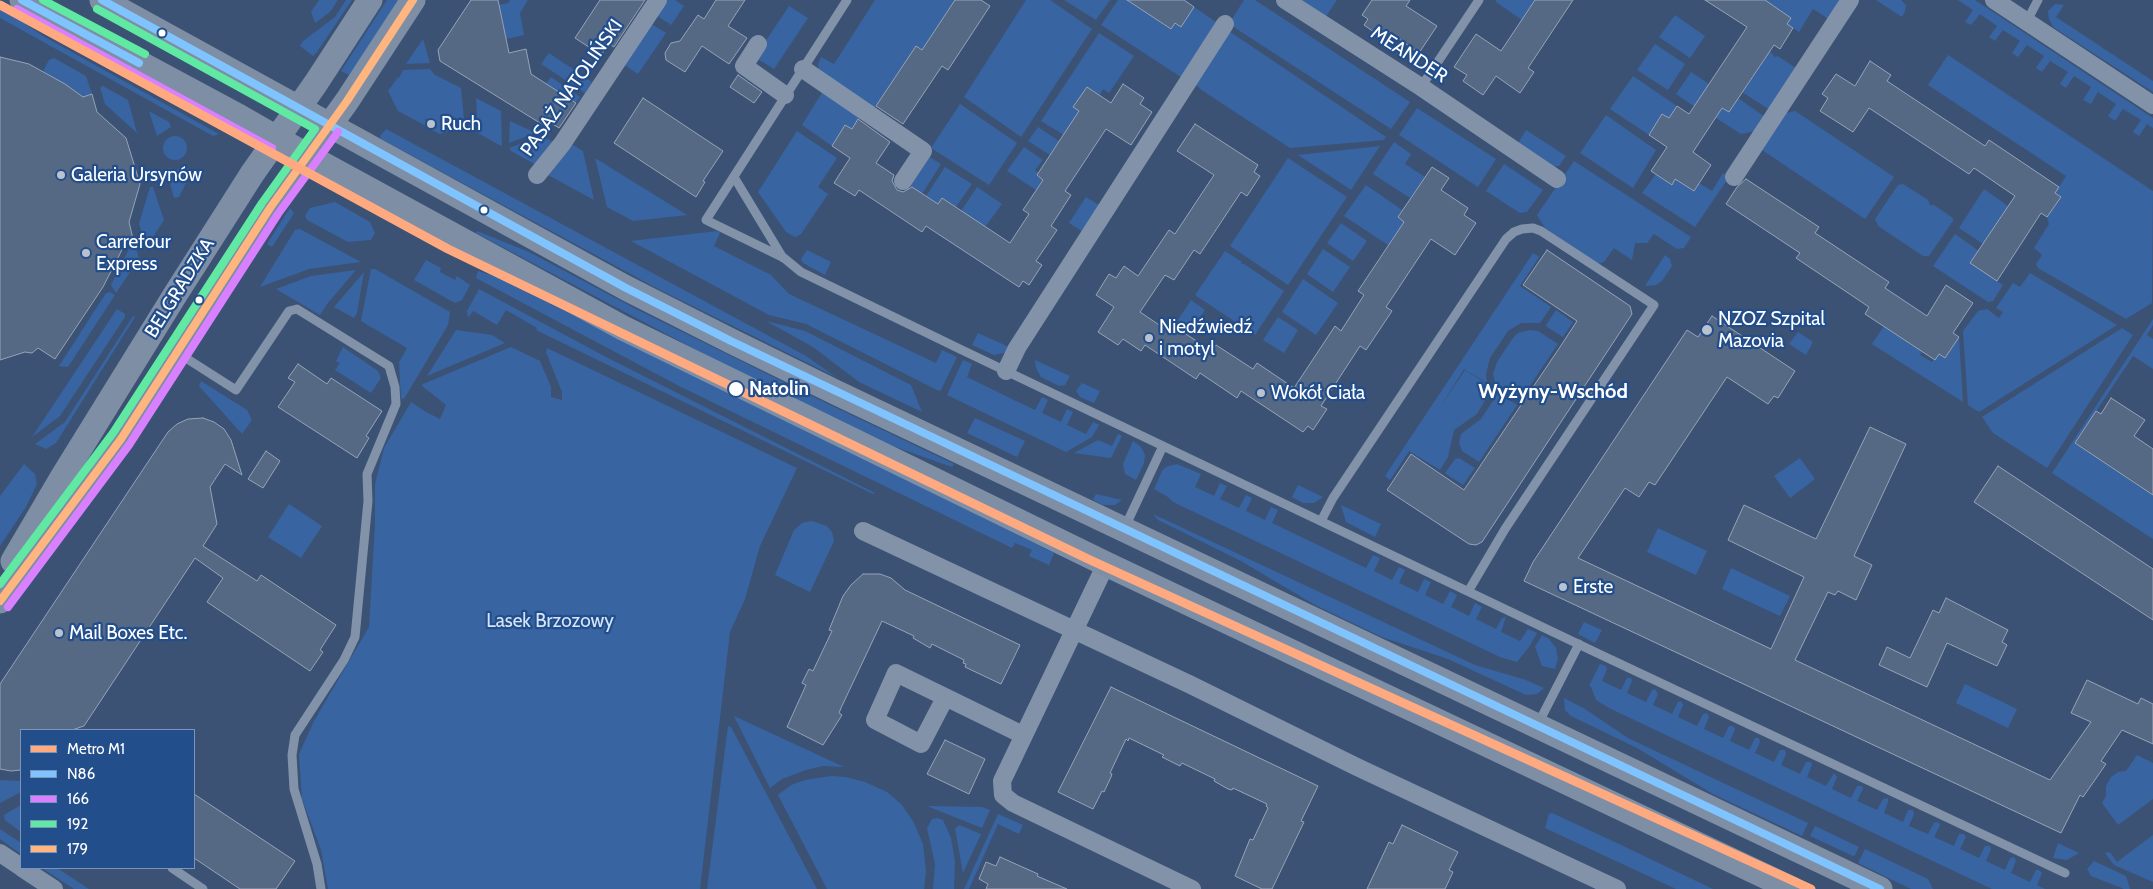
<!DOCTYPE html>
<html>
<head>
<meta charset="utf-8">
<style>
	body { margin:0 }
	#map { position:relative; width:2153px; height:889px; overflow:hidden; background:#3b5274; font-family:Cabin,sans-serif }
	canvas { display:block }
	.legend { position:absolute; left:20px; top:729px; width:175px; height:140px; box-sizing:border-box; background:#234e8c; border:1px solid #7b95ba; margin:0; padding:6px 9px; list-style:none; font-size:15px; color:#fff }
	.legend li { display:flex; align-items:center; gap:10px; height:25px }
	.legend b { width:25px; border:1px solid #7b95ba }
</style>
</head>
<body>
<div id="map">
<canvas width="2153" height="889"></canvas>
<ul class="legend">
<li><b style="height:6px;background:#ffa980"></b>Metro M1</li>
<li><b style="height:6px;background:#80c4ff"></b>N86</li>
<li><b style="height:6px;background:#d880ff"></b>166</li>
<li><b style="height:6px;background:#60e9a3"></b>192</li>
<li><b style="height:6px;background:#ffb580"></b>179</li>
</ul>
</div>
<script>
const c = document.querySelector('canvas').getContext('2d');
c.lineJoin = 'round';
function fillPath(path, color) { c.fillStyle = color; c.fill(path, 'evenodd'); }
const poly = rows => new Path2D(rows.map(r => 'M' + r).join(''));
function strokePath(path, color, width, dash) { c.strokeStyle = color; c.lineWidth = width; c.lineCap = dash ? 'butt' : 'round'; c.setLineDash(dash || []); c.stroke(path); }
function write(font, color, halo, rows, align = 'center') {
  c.font = font + ' Cabin,sans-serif'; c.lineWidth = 4.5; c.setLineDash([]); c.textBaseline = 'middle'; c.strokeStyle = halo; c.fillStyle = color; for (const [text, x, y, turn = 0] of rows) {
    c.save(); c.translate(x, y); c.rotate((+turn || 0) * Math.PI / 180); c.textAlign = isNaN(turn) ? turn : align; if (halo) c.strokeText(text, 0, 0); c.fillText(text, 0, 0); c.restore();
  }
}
const green = poly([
	[319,0,338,0,330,12,315,23,311,12],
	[346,0,352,0,317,52,313,56,300,46,303,41,335,17],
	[387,0,401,0,351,76,341,71],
	[510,0,528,0,520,13,524,35,506,39,499,5,508,3],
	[665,0,675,0,684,6,671,25,656,15],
	[875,0,955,0,922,50,916,46,874,109,819,70,818,65,821,57,834,64],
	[1026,0,1050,0,1092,29,1021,137,964,97],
	[1064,0,1110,0,1096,20],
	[1118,0,1127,0,1140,9,1144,3,1160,13,1157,20,1170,29,1175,23,1181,27,1194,7,1216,22,1184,79,1101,25],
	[1244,0,1255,0,1410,102,1391,129,1229,24],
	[1297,0,1337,0,1325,18],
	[1496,0,1535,0,1522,20,1496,2],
	[1758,0,1843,0,1830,20,1813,9,1799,32,1787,24,1791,18,1777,9],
	[1876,0,1901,0,1906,5,1905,11,1902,17],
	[1958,0,1975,0,2153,118,2153,128,2147,124,2139,136,2133,132,2141,120,2123,109,2115,121,2108,116,2116,104,2098,92,2091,104,2083,100,2091,87,2074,76,2066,88,2060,84,2068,72,2050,61,2042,72,2036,68,2044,56,2027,45,2018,57,2012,53,2020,41,2003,30,1995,41,1989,37,1997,26,1980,14,1971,25,1965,22,1973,10],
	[2055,4,2064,5,2056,17,2153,81,2153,92,2053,27,2049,19,2048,11],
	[789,6,808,18,774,69,755,57],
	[0,7,43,36,219,134,213,136,0,18],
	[1675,15,1705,36,1690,58,1659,37],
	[650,23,666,33,638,74,623,64],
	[1226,29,1386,137,1384,140,1290,148,1203,91,1192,82],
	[1099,33,1134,56,1109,93,1103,89,1100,95,1087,87,1073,107,1079,111,1064,135,1041,121],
	[423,39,430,63,406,64],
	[1655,44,1685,64,1668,90,1637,70],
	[1770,51,1775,57,1778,56,1797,69,1770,110,1742,92],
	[549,53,592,82,585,93,541,64],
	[1948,55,2153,191,2152,303,2126,319,2038,268,2036,264,2042,255,2034,248,2049,224,2047,217,2061,197,2055,193,2066,176,1928,85],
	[54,58,86,76,92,94,83,97,43,71,49,60],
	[430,69,435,75,461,88,464,119,463,126,440,134,432,130,437,128,436,122,429,119,425,119,426,126,398,111,388,91,398,77,399,78,403,70],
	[1691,72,1709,84,1729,112,1738,98,1765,117,1756,131,1741,134,1716,118,1714,120,1676,94],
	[1633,76,1677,106,1669,118,1662,114,1649,135,1610,109],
	[551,77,580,97,576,103,546,84],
	[103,86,128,100,137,133,105,104,100,87],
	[823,91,860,117,852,129,845,125,832,146,802,125],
	[476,98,501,111,502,145,501,146,478,133],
	[960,104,1017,143,989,185,931,148],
	[1417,108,1496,159,1478,187,1399,135],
	[149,111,169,122,171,127,157,136],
	[1795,111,1894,177,1865,219,1759,148,1782,114],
	[1606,115,1656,150,1633,188,1580,153],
	[510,121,536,133,509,143],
	[1038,127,1059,141,1050,155,1028,141],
	[386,129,806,356,836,377,660,290,381,139,380,136],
	[1526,130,1566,156,1559,166,1551,167,1517,145],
	[797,131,837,158,818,187,828,194,801,234,795,237,786,232,758,192],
	'163 148a12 12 0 1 1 24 0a12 12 0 1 1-24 0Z',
	[542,136,556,144,538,166,511,151,509,148],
	[1394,142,1411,154,1405,164,1425,177,1410,198,1373,174],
	[570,143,583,151,594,200,548,175,547,171],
	[1380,146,1351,190,1298,155],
	[1024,147,1043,160,1035,170,1039,173,1037,175,1043,179,1036,190,1007,171],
	[926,155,941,164,922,194,907,184],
	[595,158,687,215,633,221,607,207],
	[1288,158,1347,197,1288,285,1230,246],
	[1574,161,1691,237,1684,248,1677,249,1654,234,1647,243,1635,243,1632,260,1614,248,1604,262,1598,264,1545,228,1537,215],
	[1504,164,1543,190,1527,212,1520,213,1486,191],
	[945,167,972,184,956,207,942,198,938,204,926,196],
	[169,168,175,170,187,168,190,169,191,173,179,197,174,198,166,169],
	[1723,173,1729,177,1695,227,1642,193,1656,174,1671,185,1675,179,1699,183,1712,191],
	[1903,184,1928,200,1930,205,1934,205,1953,218,1953,221,1929,256,1923,256,1878,226,1875,219,1898,185],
	[1366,185,1402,210,1398,217,1404,222,1388,245,1344,216],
	[150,187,153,187,164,220,149,243,146,245,139,224],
	[977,187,1002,204,985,227,961,211],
	[1984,189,2008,206,1983,244,1959,228],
	[1086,197,1102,207,1085,233,1069,223],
	[335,202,370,222,375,233,371,240,348,242,307,220,305,216,310,208],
	[290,208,294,213,272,247,267,244],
	[1341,223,1367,241,1353,261,1327,243],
	[300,229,361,262,309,269,260,287,295,230],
	[477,231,529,252,638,310,824,402,954,464,952,467,890,445,721,363,476,233],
	[717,231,720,233,714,246,771,275,789,294,936,363,942,350,957,357,941,390,939,391,806,324,769,315,631,241],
	[1955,234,1979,251,1970,263,2003,285,1993,301,1988,302,1933,266],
	[135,244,139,259,116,293,111,285,131,245],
	[1323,249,1350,267,1333,292,1307,274],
	[807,250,831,262,825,275,803,263,801,259],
	[1225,251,1242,262,1241,264,1244,264,1284,291,1255,335,1195,295],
	[1533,253,1539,257,1520,286,1551,307,1540,323,1521,323,1508,331,1490,358,1486,374,1487,383,1464,369,1439,409,1465,370,1487,384,1486,399,1477,414,1454,430,1448,457,1440,470,1409,451,1390,480,1385,476],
	[1665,255,1670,259,1672,266,1662,281,1656,285,1645,286],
	[426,260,441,268,440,272,455,280,457,276,470,285,462,300,455,303,414,280],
	[371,269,375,269,450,312,448,325,404,399,401,398,399,362,407,348,361,321],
	[356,270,327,304,320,315,276,289,311,276],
	[478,271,504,279,1054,553,1049,565,1029,556,1032,550,1015,543,1012,548,679,386,476,278],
	[364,272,357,313,354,318,334,307],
	[2030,273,2117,325,1979,412,1968,405,1963,331,1978,311,1987,309,1999,318,2003,312,1996,308,2013,283,2020,287],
	[1303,279,1338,303,1316,335,1282,312],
	[479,289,608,358,875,493,873,494,536,330,537,328,506,310,497,325,473,311,468,318,467,311],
	[110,292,115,295,68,367,59,366,106,293],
	[1191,300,1205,310,1188,335,1174,326],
	[117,309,125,314,125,317,60,416,32,437],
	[1556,310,1573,322,1563,337,1547,327,1546,325],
	[133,316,135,317,56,443,46,449,35,444,65,422],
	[1278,317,1298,330,1284,353,1263,340],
	[2153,319,2153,325,2147,335,2153,339,2153,369,2133,356,2075,443,2153,495,2153,539,2052,473],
	[766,321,805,331,911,385,922,412,859,382,813,347],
	[1884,326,1911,335,1907,342,1912,346,1917,339,1922,351,1920,355,1932,362,1939,354,1945,358,1959,337,1963,402,1872,344],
	[2122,328,2133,335,2047,468,1993,433,1982,417],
	[456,330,492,335,505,343,427,376],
	[1530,330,1538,331,1558,344,1521,399,1495,382,1493,374,1497,362,1513,338,1518,333],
	[1798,332,1813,342,1806,355,1789,344],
	[978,333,1011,348,1004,353,994,355,972,345],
	[343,347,378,371,381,378,371,393,335,370,340,363,336,361],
	[511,347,540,361,551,387,551,397,562,400,562,392,546,352,547,348,797,468,760,546,745,599,730,632,700,889,328,889,321,850,302,799,299,754,314,721,369,627,375,524,375,484,384,448,411,402,426,412,440,419,446,405,422,386,423,384],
	[963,360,972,364,967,377,1016,401,1035,410,1042,397,1048,400,1042,413,1061,422,1067,409,1073,412,1067,425,1086,434,1093,422,1099,425,1092,437,1066,452,947,395],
	[1035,360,1070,376,1065,385,1059,386,1041,377,1036,368],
	[201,381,247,410,252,420,242,434,199,386],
	[1082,383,1100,391,1094,403,1080,397,1076,391],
	[1498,393,1517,405,1479,462,1462,451,1459,443,1461,434,1481,419],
	[975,418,1025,441,1017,457,967,433],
	[1118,434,1122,436,1111,458,1074,453,1098,440,1112,446],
	[1133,441,1141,447,1145,455,1144,463,1136,480,1125,474,1123,464],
	[1459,458,1475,468,1463,485,1445,473,1455,459],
	[1800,458,1815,479,1790,498,1774,476],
	[24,464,35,474,37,484,26,507,0,546,0,496],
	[1177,464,1201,474,1195,487,1214,496,1220,483,1227,486,1220,499,1239,508,1246,495,1252,498,1246,511,1265,520,1271,507,1278,510,1272,523,1366,568,1373,555,1380,558,1374,571,1392,580,1399,567,1405,570,1399,583,1418,592,1424,579,1431,582,1425,595,1443,604,1450,591,1457,595,1451,607,1469,616,1475,603,1482,607,1476,619,1496,629,1502,618,1506,617,1501,632,1520,641,1528,629,1537,633,1529,647,1517,662,1500,657,1173,502,1168,497,1154,489,1162,471,1166,467],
	[1298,485,1323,497,1314,503,1303,503,1292,497],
	[1096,494,1122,500,1115,505,1103,505,1093,500],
	[289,504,322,526,301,558,268,537],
	[1341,505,1381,524,1375,537,1346,522],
	[1153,514,1475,665,1526,680,1544,688,1537,694,1526,695,1448,659,1382,637,1315,605,1241,561,1158,520],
	[812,521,827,526,832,532,834,541,810,592,775,575,794,530,802,523],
	[1658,528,1707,551,1696,575,1647,552],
	[1731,568,1790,596,1780,616,1722,589],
	[1584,622,1602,630,1595,643,1578,634],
	[1542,635,1549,639,1556,648,1558,659,1555,669,1542,666,1535,647],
	[1600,664,1606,666,1607,669,1602,681,1621,690,1627,678,1631,678,1632,681,1627,693,1646,702,1652,690,1655,689,1658,694,1653,705,1672,714,1678,702,1681,701,1683,705,1678,717,1697,726,1703,714,1707,713,1709,717,1704,729,1723,738,1729,726,1733,726,1735,729,1730,741,1749,750,1755,738,1759,738,1760,742,1755,753,1774,762,1780,750,1785,750,1786,754,1781,765,1800,774,1806,762,1811,762,1812,765,1807,777,1826,786,1834,773,1837,777,1832,789,1851,798,1857,786,1862,786,1863,789,1857,801,1877,810,1883,799,1888,798,1888,802,1884,813,1903,822,1908,810,1913,810,1914,814,1909,826,1928,834,1934,823,1938,822,1940,825,1934,837,1954,846,1959,834,1964,834,1966,837,1960,849,1979,858,1985,846,1990,846,1991,849,1986,861,2005,870,2010,858,2014,857,2016,861,2011,873,2030,882,2036,870,2039,870,2042,873,2037,885,2045,889,1992,889,1611,709,1596,700,1591,687,1589,686],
	[1965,684,2017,709,2008,728,1956,703],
	[1564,698,1585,709,1628,738,1808,823,1802,836,1713,794,1637,748,1571,716,1565,710],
	[734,716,844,767,823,766,806,770,782,779,770,788],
	[728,726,731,727,817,889,707,889],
	[2137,755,2153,763,2153,799,2118,825,2102,803,2106,796,2106,786,2111,777,2118,772,2126,771],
	[831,776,846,777,865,782,887,792,902,805,913,821,923,844,926,871,924,889,827,889,778,795,791,785,805,780],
	[0,780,21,781,21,792,0,803],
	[21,805,21,832,5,820,4,815],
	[927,806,982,807,990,810,982,828],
	[1552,813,1617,843,1713,889,1676,889,1545,828,1549,814],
	[998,814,1023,825,1019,834,998,824,969,889,964,889],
	[937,818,943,820,951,838,955,861,954,889,933,889,935,864,927,828,932,819],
	[959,825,981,834,963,873,955,829],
	[1815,826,1859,847,1855,855,1853,856,1810,836],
	[0,829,21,843,21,854,0,839],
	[2153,835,2153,882,2114,865,2105,853,2110,852,2117,862],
	[2058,843,2079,853,2067,860,2053,858],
	[1865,849,1928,879,1933,889,1911,889,1858,863],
	[2094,861,2126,876,2130,889,2124,889,2091,876,2087,869],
	[42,868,57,868,89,889,74,889]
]);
const building = poly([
	[471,0,498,0,509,53,526,49,531,74,576,103,559,128,551,123,548,128,440,61,438,50,471,0],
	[600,0,645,0,614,47,609,44,601,55,575,38,600,0],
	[716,0,745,0,728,26,747,38,729,64,702,46,685,72,666,60,665,53,671,43,680,41,698,15,704,19,716,0],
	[955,0,981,0,990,6,948,70,942,66,903,124,876,106,916,46,922,50,955,0],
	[1127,0,1184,0,1194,7,1181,27,1175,23,1171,29,1127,0],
	[1372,0,1410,0,1406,6,1437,26,1419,53,1389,32,1384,39,1364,25,1368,19,1362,15,1372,0],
	[1535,0,1573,0,1528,68,1534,72,1520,93,1496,76,1483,95,1463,81,1467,75,1454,67,1476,34,1501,51,1535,0],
	[1705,0,1765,0,1791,18,1787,24,1793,28,1780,49,1774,45,1729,112,1722,108,1693,152,1711,165,1694,191,1675,179,1672,185,1651,171,1667,147,1649,135,1662,114,1669,118,1677,106,1689,114,1747,27,1705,0],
	[0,57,29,64,65,84,83,97,92,94,97,112,126,138,140,184,129,222,133,239,127,240,103,287,55,359,38,348,32,353,25,352,0,360,0,57],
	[1870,61,1891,75,1887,81,1905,93,1985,146,1989,140,2059,187,2055,193,2061,197,2047,217,2041,213,1997,281,1970,263,2015,196,1974,168,1969,174,1869,108,1853,132,1820,111,1828,98,1822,94,1836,74,1855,86,1870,61],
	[738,75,762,92,754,103,730,87,738,75],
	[1123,84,1144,98,1140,104,1152,112,1131,145,1106,129,1065,191,1071,195,1051,226,1057,230,1036,261,1042,265,1029,285,1023,281,1019,287,926,226,922,232,859,190,855,196,834,183,850,158,832,146,845,125,852,129,858,119,890,142,876,163,894,175,892,181,897,190,903,192,912,187,938,204,942,198,1010,243,1029,214,1023,210,1043,180,1037,175,1079,111,1073,107,1087,87,1111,103,1123,84],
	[643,98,723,151,703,181,705,182,696,197,614,143,643,98],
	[1195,124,1258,165,1254,172,1260,176,1247,196,1241,192,1200,254,1194,250,1174,280,1165,275,1140,312,1171,333,1175,327,1212,351,1216,345,1253,369,1257,363,1294,388,1335,326,1341,331,1364,295,1358,291,1404,222,1398,217,1432,167,1449,178,1441,190,1468,208,1464,215,1476,223,1455,255,1431,239,1386,307,1392,311,1366,350,1360,346,1321,406,1327,409,1313,430,1308,426,1303,432,1241,391,1237,398,1200,373,1196,379,1145,345,1141,351,1123,339,1118,345,1098,332,1114,307,1096,295,1109,274,1116,278,1124,266,1138,276,1169,230,1175,234,1214,175,1177,151,1195,124],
	[1746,179,1819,227,1815,233,1889,282,1885,288,1927,316,1946,285,1973,303,1953,333,1959,337,1945,358,1939,354,1935,360,1865,314,1869,307,1796,258,1800,253,1726,204,1737,187,1746,179],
	[1547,250,1630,306,1632,314,1482,542,1476,545,1469,544,1387,490,1411,454,1464,490,1562,344,1577,321,1523,285,1547,250],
	[1712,316,1795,371,1778,398,1774,396,1768,404,1727,377,1655,485,1649,482,1639,497,1625,488,1578,558,1771,649,1804,577,1728,540,1744,505,1816,539,1870,427,1906,444,1854,556,1872,565,1856,600,1838,591,1835,595,1828,592,1795,660,2050,780,2091,722,2071,713,2087,680,2138,704,2141,698,2153,704,2153,744,2122,730,2101,761,2106,764,2083,797,2080,795,2061,833,1524,581,1533,562,1687,330,1698,337,1712,316],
	[298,364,327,384,331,378,382,411,366,436,369,438,357,458,278,407,295,382,288,378,298,364],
	[2111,398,2145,420,2134,436,2153,449,2153,495,2075,443,2096,411,2101,414,2111,398],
	[203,418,214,422,224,429,231,440,242,475,225,464,210,487,217,524,203,546,257,581,261,575,336,625,320,650,323,652,310,671,207,602,223,578,195,558,84,726,72,730,21,730,21,770,11,771,0,769,0,684,168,432,177,424,188,419,203,418],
	[266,451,280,461,263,488,248,479,266,451],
	[1998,466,2153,569,2153,620,1974,502,1998,466],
	[863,574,880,574,891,578,905,590,1020,645,1001,684,965,667,966,664,963,663,964,660,932,644,930,648,913,638,914,636,882,621,841,708,839,713,842,715,823,745,787,727,806,685,802,683,809,669,813,671,832,631,829,630,843,596,851,585,863,574],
	[1946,598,2008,630,2002,642,2007,645,1997,666,1947,643,1927,687,1879,665,1887,647,1910,658,1933,610,1939,613,1946,598],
	[1111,687,1318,786,1301,821,1304,822,1272,889,1262,889,1235,876,1250,839,1253,840,1268,808,1266,806,1267,804,1233,788,1232,790,1228,789,1214,781,1215,779,1182,763,1180,766,1162,757,1164,755,1129,738,1128,741,1126,739,1110,773,1112,774,1111,777,1104,792,1102,791,1093,809,1058,792,1111,687],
	[945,740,985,759,969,794,927,774,945,740],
	[194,794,295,861,276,889,240,889,194,858,194,794],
	[1402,825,1458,852,1449,870,1453,872,1445,889,1367,889,1389,842,1393,844,1402,825],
	[1000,857,1038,874,1037,876,1067,889,986,889,988,884,979,879,986,862,996,866,1000,857]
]);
const lane = poly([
	[847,0,706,220,784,258,801,272,964,351,1597,653,2065,873],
	[2027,21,2038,0],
	[1421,87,1479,0],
	[734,177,783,258],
	[178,353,236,390,289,311,297,309,389,366,395,387,396,404,367,474,368,501,355,637,344,660,295,735,292,755,294,789,317,864,321,889],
	[1321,521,1333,498,1506,239,1514,232,1522,229,1533,228,1541,231,1654,305,1505,529,1469,590],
	[1125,527,1163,446],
	[1538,724,1579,644],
	[172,868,203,889]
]);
const street = poly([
	[1285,0,1421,87,1557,179],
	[1994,0,2153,105],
	[758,44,744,66,785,95],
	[803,69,923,151,903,181],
	[537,175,562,144,658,0],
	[1734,177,1850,0],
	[1006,371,1017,348,1225,24],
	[863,531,1191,685,1357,767,1617,889],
	[1106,564,1002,781,1003,795,1013,803,1192,889],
	[945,698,921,744,875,720,896,673,1023,735],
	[0,853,21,867],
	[22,868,54,889]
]);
const secondary = poly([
	[22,0,240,117,308,156,623,328,1106,564,1792,889],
	[102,0,626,288,731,341,837,393,1880,889],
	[13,561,63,476,175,295,252,174,316,83,370,0],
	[0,601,121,439,178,353,270,208,347,101,413,0]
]);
const bus1 = poly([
	[22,0,139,63],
	[102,0,626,288,731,341,1880,889]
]);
const bus2 = poly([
	[17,9,272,148],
	[8,607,129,445,278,214,338,132]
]);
const bus3 = poly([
	[43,0,145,54],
	[0,584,113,433,262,203,315,129,97,9]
]);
const bus4 = poly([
	[0,601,121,439,270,208,347,101,413,0]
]);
const metro1 = poly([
	[0,5,448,249,1088,559,1811,889]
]);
const markers = [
	[162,33,4.5,"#fff"],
	[431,124,5,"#bac2ce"],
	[61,175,5,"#bac2ce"],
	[484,210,4.5,"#fff"],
	[86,253,5,"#bac2ce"],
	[199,300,4.5,"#fff"],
	[1707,330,6,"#bac2ce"],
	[1149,338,5,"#bac2ce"],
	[736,389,8,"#fff"],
	[1261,393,5,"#bac2ce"],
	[1563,587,5,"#bac2ce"],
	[59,633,5,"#bac2ce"]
];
const streetNames = [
	["MEANDER",1409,55,33],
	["PASAŻ NATOLIŃSKI",572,88,-55],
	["BELGRADZKA",180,288,-58]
];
const poiNames = [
	["Ruch",441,124],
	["Galeria Ursynów",71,175],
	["Carrefour",96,242],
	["Express",96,264],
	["NZOZ Szpital",1718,319],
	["Mazovia",1718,341],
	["Niedźwiedź",1159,327],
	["i motyl",1159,349],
	["Wokół Ciała",1271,393],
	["Erste",1573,587],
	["Mail Boxes Etc.",69,633]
];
const stopNames = [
	["Natolin",749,389]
];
const parkNames = [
	["Lasek Brzozowy",550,621]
];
const neighbourhoodNames = [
	["Wyżyny-Wschód",1553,392]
];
fillPath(green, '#3864a2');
fillPath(building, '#566984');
strokePath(building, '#96a3b7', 1);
strokePath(lane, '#8292a8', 9);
strokePath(street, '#8292a8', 18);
strokePath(secondary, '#7d8ea5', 25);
strokePath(bus1, '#80c4ff', 8);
strokePath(bus2, '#d880ff', 8);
strokePath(bus3, '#60e9a3', 8);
strokePath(bus4, '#ffb580', 8);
strokePath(metro1, '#ffa980', 9);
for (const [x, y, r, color] of markers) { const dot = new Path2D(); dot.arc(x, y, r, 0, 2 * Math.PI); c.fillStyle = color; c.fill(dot); strokePath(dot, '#234e8c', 2); }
write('19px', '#fff', '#234e8c', streetNames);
write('19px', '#fff', '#234e8c', poiNames, 'left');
write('bold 19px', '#fff', '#234e8c', stopNames, 'left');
write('19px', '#d5e4f8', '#234e8c', parkNames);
write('bold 20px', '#fff', '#234e8c', neighbourhoodNames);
</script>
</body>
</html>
